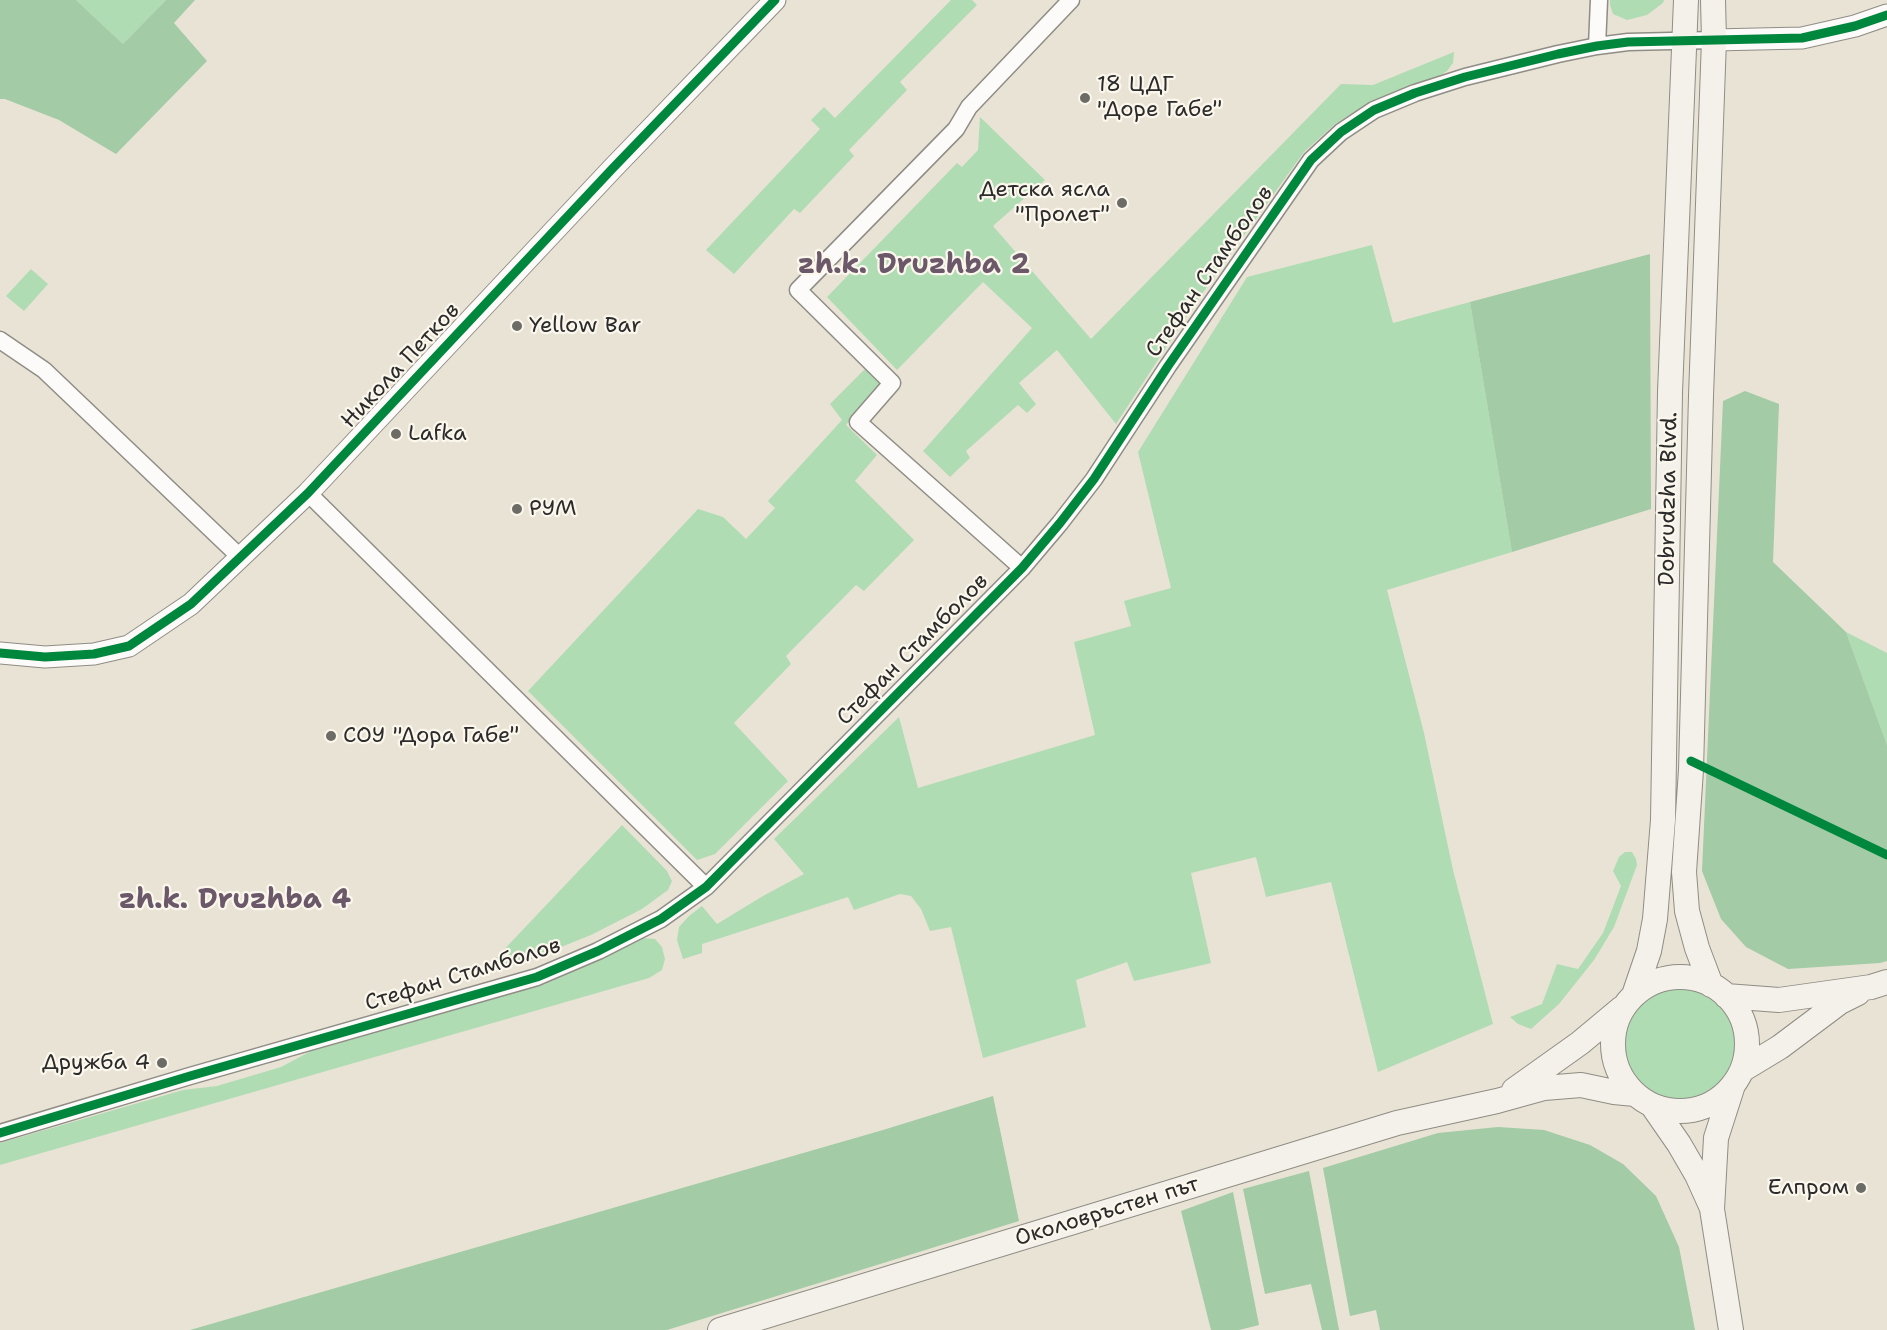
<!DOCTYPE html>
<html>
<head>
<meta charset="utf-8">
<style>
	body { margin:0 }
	canvas { display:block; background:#e8e3d4 }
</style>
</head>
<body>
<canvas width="1887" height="1330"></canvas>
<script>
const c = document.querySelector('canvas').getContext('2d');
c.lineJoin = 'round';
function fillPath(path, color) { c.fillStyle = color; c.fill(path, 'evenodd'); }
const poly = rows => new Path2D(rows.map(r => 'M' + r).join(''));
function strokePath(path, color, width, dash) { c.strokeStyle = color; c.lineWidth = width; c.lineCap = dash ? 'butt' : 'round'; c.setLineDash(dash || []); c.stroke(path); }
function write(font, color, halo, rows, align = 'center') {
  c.font = font + ' "Shantell Sans",sans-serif'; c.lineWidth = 4.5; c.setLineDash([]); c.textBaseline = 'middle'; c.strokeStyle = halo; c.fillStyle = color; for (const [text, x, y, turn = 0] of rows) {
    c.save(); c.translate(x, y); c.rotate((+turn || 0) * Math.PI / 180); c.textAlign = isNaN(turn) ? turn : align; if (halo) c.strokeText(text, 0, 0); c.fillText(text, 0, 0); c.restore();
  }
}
const green = poly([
	[76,0,166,0,123,44],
	[951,0,972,0,977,5,900,82,907,90,849,150,854,156,800,213,794,209,734,274,706,250,820,129,811,120,824,107,835,118],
	[1610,0,1664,0,1663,3,1647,15,1627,20,1613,14,1610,5],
	[1454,52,1453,63,1447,71,1438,77,1412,85,1370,102,1335,124,1304,152,1194,305,1116,424,1057,350,1019,383,1036,404,1027,413,1018,405,966,451,970,458,950,477,923,451,1032,328,983,282,897,370,827,297,957,163,962,167,978,150,980,117,1045,180,993,226,1091,339,1341,84,1373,85],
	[1372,245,1393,323,1470,302,1512,552,1387,590,1424,733,1453,870,1493,1024,1378,1072,1331,882,1266,897,1256,857,1191,873,1211,963,1134,981,1127,962,1076,980,1086,1027,983,1058,951,927,930,931,921,909,911,896,900,894,854,910,848,897,702,944,702,953,683,959,677,940,679,927,689,916,702,906,717,924,763,896,804,874,774,839,899,717,918,788,1095,735,1074,642,1131,626,1124,601,1171,588,1138,452,1247,277],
	[31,269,48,284,24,311,6,296],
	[865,369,880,384,846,425,877,455,855,481,914,540,864,591,856,585,786,656,791,664,734,723,788,781,715,854,697,860,528,691,698,509,723,517,746,539,775,508,768,501,842,420,830,404],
	[1846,632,1887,653,1887,745],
	[622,825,667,871,672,881,668,890,642,909,591,935,531,959,479,976],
	[1625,852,1632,852,1636,859,1637,865,1614,927,1594,960,1559,1004,1531,1029,1518,1024,1510,1017,1542,1004,1557,964,1578,969,1603,933,1621,886,1613,871,1619,857],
	[642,938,655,939,662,947,665,959,662,970,649,978,0,1165,0,1143,183,1090,217,1086,281,1067,311,1051,545,984,602,959],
	'1624 1045a56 56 0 1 1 112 0a56 56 0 1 1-112 0Z'
]);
const forest = poly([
	[0,0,76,0,123,44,166,0,195,0,174,23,207,61,116,154,59,120,5,99,0,99],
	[1650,254,1651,509,1512,552,1470,302],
	[1745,391,1779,404,1773,562,1846,632,1887,745,1887,961,1880,963,1788,969,1746,947,1721,919,1702,871,1723,401],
	[993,1096,1019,1221,667,1330,190,1330,883,1130],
	[1498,1127,1544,1130,1590,1145,1623,1164,1656,1196,1679,1247,1695,1330,1380,1330,1376,1310,1350,1316,1323,1168,1438,1133],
	[1309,1171,1339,1330,1322,1330,1311,1284,1265,1294,1243,1189],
	[1233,1192,1259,1325,1239,1330,1211,1330,1181,1211]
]);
const minor = poly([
	[1597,46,1599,0],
	[0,340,44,370,240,557],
	[308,493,706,887],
	[1022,568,858,422,892,383,798,290,956,129,969,107,1071,0],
	[0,1133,190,1076,537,977,598,951,661,919,706,887,1022,568,1060,523,1094,479,1168,366,1311,160,1341,132,1374,110,1415,93,1465,77,1558,54,1597,46,1628,42,1714,40]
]);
const tertiary = poly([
	[1714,40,1802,38,1855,26,1887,15],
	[0,653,45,657,94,654,129,646,191,604,308,493,613,168,775,0]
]);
const secondary = poly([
	'1613 1044a67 67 0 1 1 134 0a67 67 0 1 1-134 0Z',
	[1711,985,1697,948,1687,911,1684,872,1691,770,1701,396,1714,40,1713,0],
	[1634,995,1649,951,1655,919,1663,820,1670,392,1686,0],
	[1726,996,1779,1000,1871,987,1887,982],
	[1742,1070,1780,1047,1840,1002,1858,993],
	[1514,1090,1580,1043,1622,1008],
	[1652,1105,1679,1144,1697,1175,1711,1206],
	[720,1330,1397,1123,1497,1101,1544,1088,1581,1085,1614,1092,1635,1094],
	[1731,1330,1712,1209,1716,1138,1733,1085]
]);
const cycleway = poly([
	[0,653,45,657,94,654,129,646,191,604,308,493,613,168,775,0],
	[1691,761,1887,855],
	[0,1133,190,1076,537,977,598,951,661,919,706,887,1022,568,1060,523,1094,479,1168,366,1311,160,1341,132,1374,110,1415,93,1465,77,1558,54,1597,46,1628,42,1802,38,1855,26,1887,15]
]);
const markers = [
	[1085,98,6,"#6d6b66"],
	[1122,203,6,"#6d6b66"],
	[517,326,6,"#6d6b66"],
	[396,434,6,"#6d6b66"],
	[517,509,6,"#6d6b66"],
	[331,736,6,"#6d6b66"],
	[162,1063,6,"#6d6b66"],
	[1861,1188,6,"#6d6b66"]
];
const poiNames = [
	["18 ЦДГ",1097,85],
	["\"Доре Габе\"",1097,110],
	["Детска ясла",1110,190,"right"],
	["\"Пролет\"",1110,215,"right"],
	["Yellow Bar",529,326],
	["Lafka",408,434],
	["РУМ",529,509],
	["СОУ \"Дора Габе\"",343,736],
	["Дружба 4",150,1063,"right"],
	["Елпром",1849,1188,"right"]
];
const streetNames = [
	["Стефан Стамболов",1210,272,-55],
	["Никола Петков",401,366,-47],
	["Dobrudzha Blvd.",1669,499,-89],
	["Стефан Стамболов",913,650,-45],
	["Стефан Стамболов",463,975,-17],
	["Околовръстен път",1107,1212,-17]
];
const districtNames = [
	["zh.k. Druzhba 2",914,266],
	["zh.k. Druzhba 4",235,901]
];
fillPath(green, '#b0dcb4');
fillPath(forest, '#a2cba6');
strokePath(minor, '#8f8d85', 19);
strokePath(tertiary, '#8f8d85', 23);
strokePath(secondary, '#8f8d85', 26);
strokePath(minor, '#fcfbf9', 16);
strokePath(tertiary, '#fcfbf9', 21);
strokePath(secondary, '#f4f1ea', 24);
strokePath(cycleway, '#00873e', 9);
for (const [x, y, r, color] of markers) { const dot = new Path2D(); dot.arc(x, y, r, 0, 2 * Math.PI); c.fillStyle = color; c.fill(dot); strokePath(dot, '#fbf7ec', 2); }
write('22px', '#2b2b2b', '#fbf7ec', poiNames, 'left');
write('22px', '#2b2b2b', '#fbf7ec', streetNames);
write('bold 28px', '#6b596a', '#fbf7ec', districtNames);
</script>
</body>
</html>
